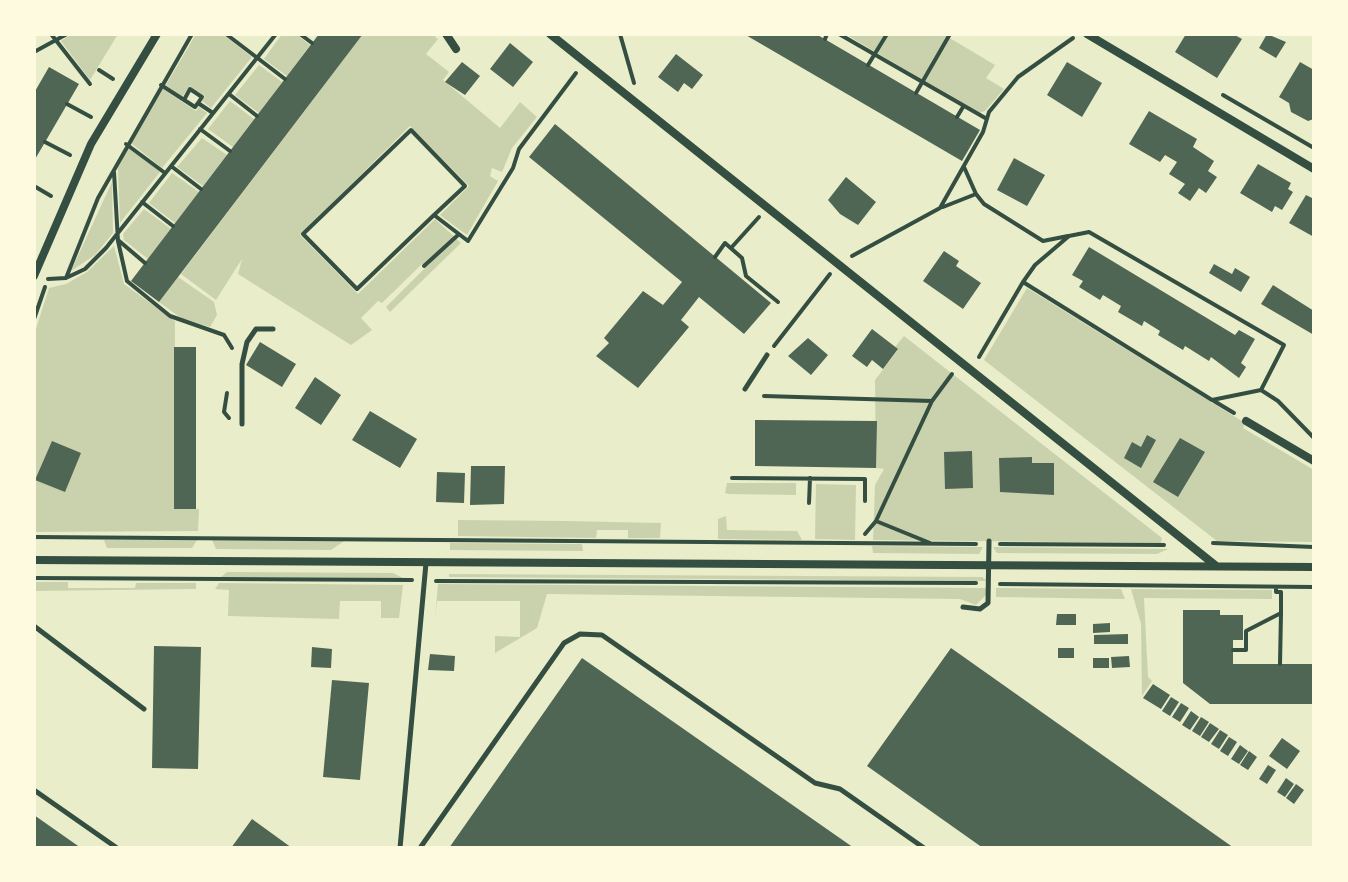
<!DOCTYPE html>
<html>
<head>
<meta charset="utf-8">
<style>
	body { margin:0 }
	#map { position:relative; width:1348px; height:882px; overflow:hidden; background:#e9edc9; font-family:Inter,sans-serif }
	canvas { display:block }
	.frame { position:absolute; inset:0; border:36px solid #fefae0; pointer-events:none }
</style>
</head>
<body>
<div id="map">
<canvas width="1348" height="882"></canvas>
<div class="frame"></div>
</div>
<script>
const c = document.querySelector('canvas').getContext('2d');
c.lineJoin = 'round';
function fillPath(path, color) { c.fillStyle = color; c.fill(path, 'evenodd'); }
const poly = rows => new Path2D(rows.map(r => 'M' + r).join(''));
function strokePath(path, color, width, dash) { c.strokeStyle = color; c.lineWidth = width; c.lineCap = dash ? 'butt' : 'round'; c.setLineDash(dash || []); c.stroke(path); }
const green = poly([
	[72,34,118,34,90,80,61,41],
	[196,34,222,34,252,57,211,108,202,101,205,96,190,86,182,97,166,85],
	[282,34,296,34,310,45,287,76,264,59],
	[363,34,432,34,438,39,426,54,449,72,443,80,500,128,520,102,537,117,512,148,502,172,492,168,490,176,498,181,467,235,440,215,469,186,410,126,300,235,358,294,435,219,461,243,390,312,386,307,426,267,422,264,382,303,378,301,361,318,372,330,351,345,238,274,242,259,216,300,181,274],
	[845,34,943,34,995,65,986,78,1004,89,985,111,979,113],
	[259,65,282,82,259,113,235,95],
	[163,89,196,111,199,107,207,113,162,168,131,143],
	[230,101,254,119,233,147,208,129],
	[202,138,227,155,203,186,177,167],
	[128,147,160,172,120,223,118,168],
	[172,173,199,192,175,223,149,203],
	[112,182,113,233,95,255,71,271],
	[144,209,171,229,148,259,124,240,123,234],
	[114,246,124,284,175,321,174,509,199,509,198,531,34,532,34,335,49,288,66,284,87,272],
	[178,277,214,302,217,315,210,327,181,318,159,302],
	[1027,288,1245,423,1243,428,1314,470,1314,542,1217,541,984,360],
	[904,336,1162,538,1161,543,873,540,875,485,884,469,876,468,875,380,898,350,895,347],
	[727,483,796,483,796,495,728,494,725,493],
	[816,484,856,485,855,540,815,539],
	[726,516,727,530,797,531,802,540,718,539,718,519],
	[458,520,565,521,661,523,660,538,628,538,628,530,597,530,596,538,458,536],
	[104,540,197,540,192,548,107,548],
	[212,540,344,541,331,550,216,549],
	[450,543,582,544,583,551,450,550],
	[872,546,983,547,979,554,873,553],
	[993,547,1168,549,1157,554,997,553],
	[227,572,393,573,403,578,221,577],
	[449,574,982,577,987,581,449,577],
	[34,582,68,582,68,588,135,588,136,583,196,583,196,589,34,591],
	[219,583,403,585,399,618,381,618,381,601,340,601,339,619,228,616,229,590,215,589],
	[438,584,986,588,986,595,976,605,960,599,547,594,537,628,495,653,495,636,520,637,520,601,437,601,435,618],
	[996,588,1121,589,1125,599,996,597],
	[1131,589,1272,590,1272,599,1144,598,1148,677,1152,681,1142,696,1141,624]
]);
const building = poly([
	[319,34,363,34,159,302,131,281],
	[744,34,816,34,980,130,962,161],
	[1186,34,1233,34,1242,39,1217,78,1175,52],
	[1267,34,1286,42,1276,58,1259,48],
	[510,43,533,62,513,87,490,69],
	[676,54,703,75,692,89,684,83,678,92,658,77],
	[462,62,480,76,465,95,445,82],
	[1067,62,1102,83,1082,117,1047,95],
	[1300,62,1314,70,1314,119,1308,121,1291,112,1289,103,1279,97],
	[49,67,79,84,34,161,34,93],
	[1149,111,1197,139,1193,147,1214,161,1208,171,1217,177,1206,193,1199,188,1190,201,1178,193,1185,184,1169,174,1177,162,1165,155,1160,162,1129,144],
	[555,124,771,303,744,334,699,297,681,320,689,327,638,388,596,356,609,343,604,338,643,291,663,305,682,282,529,157],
	[1014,158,1045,175,1027,206,997,190],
	[1258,164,1291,183,1288,189,1293,192,1282,210,1275,206,1272,212,1240,193],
	[846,177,876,202,858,225,840,214,828,200],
	[1306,195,1314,199,1314,237,1289,223],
	[1089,247,1235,335,1239,330,1255,339,1241,363,1246,367,1239,378,1211,357,1209,361,1185,346,1183,350,1158,335,1160,331,1144,321,1142,326,1118,312,1121,306,1103,295,1100,300,1079,287,1083,281,1072,275],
	[944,251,959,261,956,266,981,283,963,309,923,281],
	[1214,264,1232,274,1235,268,1250,277,1241,292,1209,273],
	[1273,285,1314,311,1314,335,1261,304],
	[872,329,898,349,883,369,872,360,867,367,852,356],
	[808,338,828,355,811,375,788,356],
	[260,342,296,364,282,387,246,365],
	[174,347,196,347,196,509,174,509],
	[315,377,341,395,321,425,295,408],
	[370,411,417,439,400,468,352,440],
	[755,420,877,421,876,468,755,466],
	[1147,435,1156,440,1141,468,1124,458,1132,442,1141,447],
	[1180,438,1205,452,1178,497,1153,482],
	[52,441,81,453,65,492,35,480],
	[972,451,973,488,945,489,944,452],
	[1032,457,1032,463,1054,463,1054,495,1000,492,999,458],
	[471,466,505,466,504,504,470,505],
	[437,472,465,473,464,503,436,502],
	[1183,610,1220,610,1220,615,1243,615,1243,640,1233,640,1233,664,1314,664,1314,704,1210,704,1183,683],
	[1057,614,1076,614,1076,625,1056,625],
	[1110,623,1110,632,1093,633,1093,624],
	[1128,634,1128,644,1094,644,1094,635],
	[154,646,201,647,198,769,152,768],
	[312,647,332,649,331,668,311,667],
	[951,648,1234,848,983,848,867,766],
	[1058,648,1074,648,1074,658,1058,658],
	[430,654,455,656,454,671,428,670],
	[1129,656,1130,667,1112,668,1111,657],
	[582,658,854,848,449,848],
	[1093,658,1109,658,1109,668,1093,668],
	[332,680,369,683,360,780,323,777],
	[1153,684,1170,695,1161,709,1143,698],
	[1171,697,1179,702,1170,716,1162,711],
	[1181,703,1189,708,1180,722,1172,717],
	[1191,711,1199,717,1190,730,1182,725],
	[1201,717,1209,722,1200,736,1192,731],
	[1210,723,1219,729,1209,742,1201,737],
	[1220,730,1228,735,1219,749,1211,744],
	[1229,737,1237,742,1228,756,1220,751],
	[1282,738,1300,751,1287,769,1269,756],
	[1240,745,1248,751,1239,764,1231,759],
	[1249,751,1257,757,1248,770,1240,765],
	[1268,765,1276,770,1267,784,1259,779],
	[1286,778,1294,784,1285,797,1277,792],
	[1296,784,1304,790,1294,804,1286,798],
	[34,815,81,848,34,848],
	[252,819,292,848,231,848]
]);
const path = poly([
	[51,34,90,84],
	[226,34,285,79],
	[300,34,312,43],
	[620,34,634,83],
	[839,34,987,119],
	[825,39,827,34],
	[34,52,67,34],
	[868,65,887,34],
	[99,70,113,79],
	[161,85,195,107,198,103,213,113],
	[916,93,950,34],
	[229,94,257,116],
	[1223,95,1314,148],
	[184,100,190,89,202,97,198,103],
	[67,104,91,117],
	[957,117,963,107],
	[200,129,230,151],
	[45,142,70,155],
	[126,144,165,173],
	[171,166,201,189],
	[964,167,976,194],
	[114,172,118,241,127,281,170,316,224,335,232,348],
	[34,186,51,196],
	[142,202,173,226],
	[943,207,976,194,984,204,1043,241,1068,236],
	[434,215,357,289,303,234,411,130,465,186,434,215,468,241,513,168,519,149,576,73],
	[118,240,145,263],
	[731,248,759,217],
	[852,256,940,208,983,132,989,112,1018,77,1073,38],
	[715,257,725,243,742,258,746,276,778,302],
	[424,266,458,235],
	[68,277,85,269,106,248,276,34],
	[48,279,66,278,98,198,192,34],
	[34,319,45,287],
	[774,346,830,274],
	[979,357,1023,282,1035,265,1069,236,1089,232,1284,345,1261,390,1212,400,1023,282],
	[1261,390,1278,401,1314,438],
	[227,393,224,412,229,418],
	[764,396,932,401],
	[1214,401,1234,413],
	[732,478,865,479,865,501],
	[809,503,810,478],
	[876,521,932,401,952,374],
	[865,534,876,521,930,543],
	[34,537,976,544],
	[1213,543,1314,547],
	[1000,544,1164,545],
	[34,578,412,580],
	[436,581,976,583],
	[1000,584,1314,587],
	[1233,650,1246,650,1246,631,1281,613,1281,592,1276,592,1276,587],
	[1280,664,1281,613]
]);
const service = poly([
	[745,389,767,355],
	[242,424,242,364,247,342,256,329,273,329],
	[963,607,980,609,988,603,989,541],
	[34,626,144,709],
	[34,790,117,848],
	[400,848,426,563],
	[420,848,564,643,580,634,602,635,815,783,840,789,924,848]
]);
const minor = poly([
	[446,34,456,49],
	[550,34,1215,565],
	[1087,34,1314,169],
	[34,276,91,144,157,34],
	[1246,421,1314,461],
	[34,560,1314,567]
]);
fillPath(green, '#cad2ad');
fillPath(building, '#4f6655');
strokePath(path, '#344e41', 4);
strokePath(service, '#344e41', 5);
strokePath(minor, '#344e41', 8);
</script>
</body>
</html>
